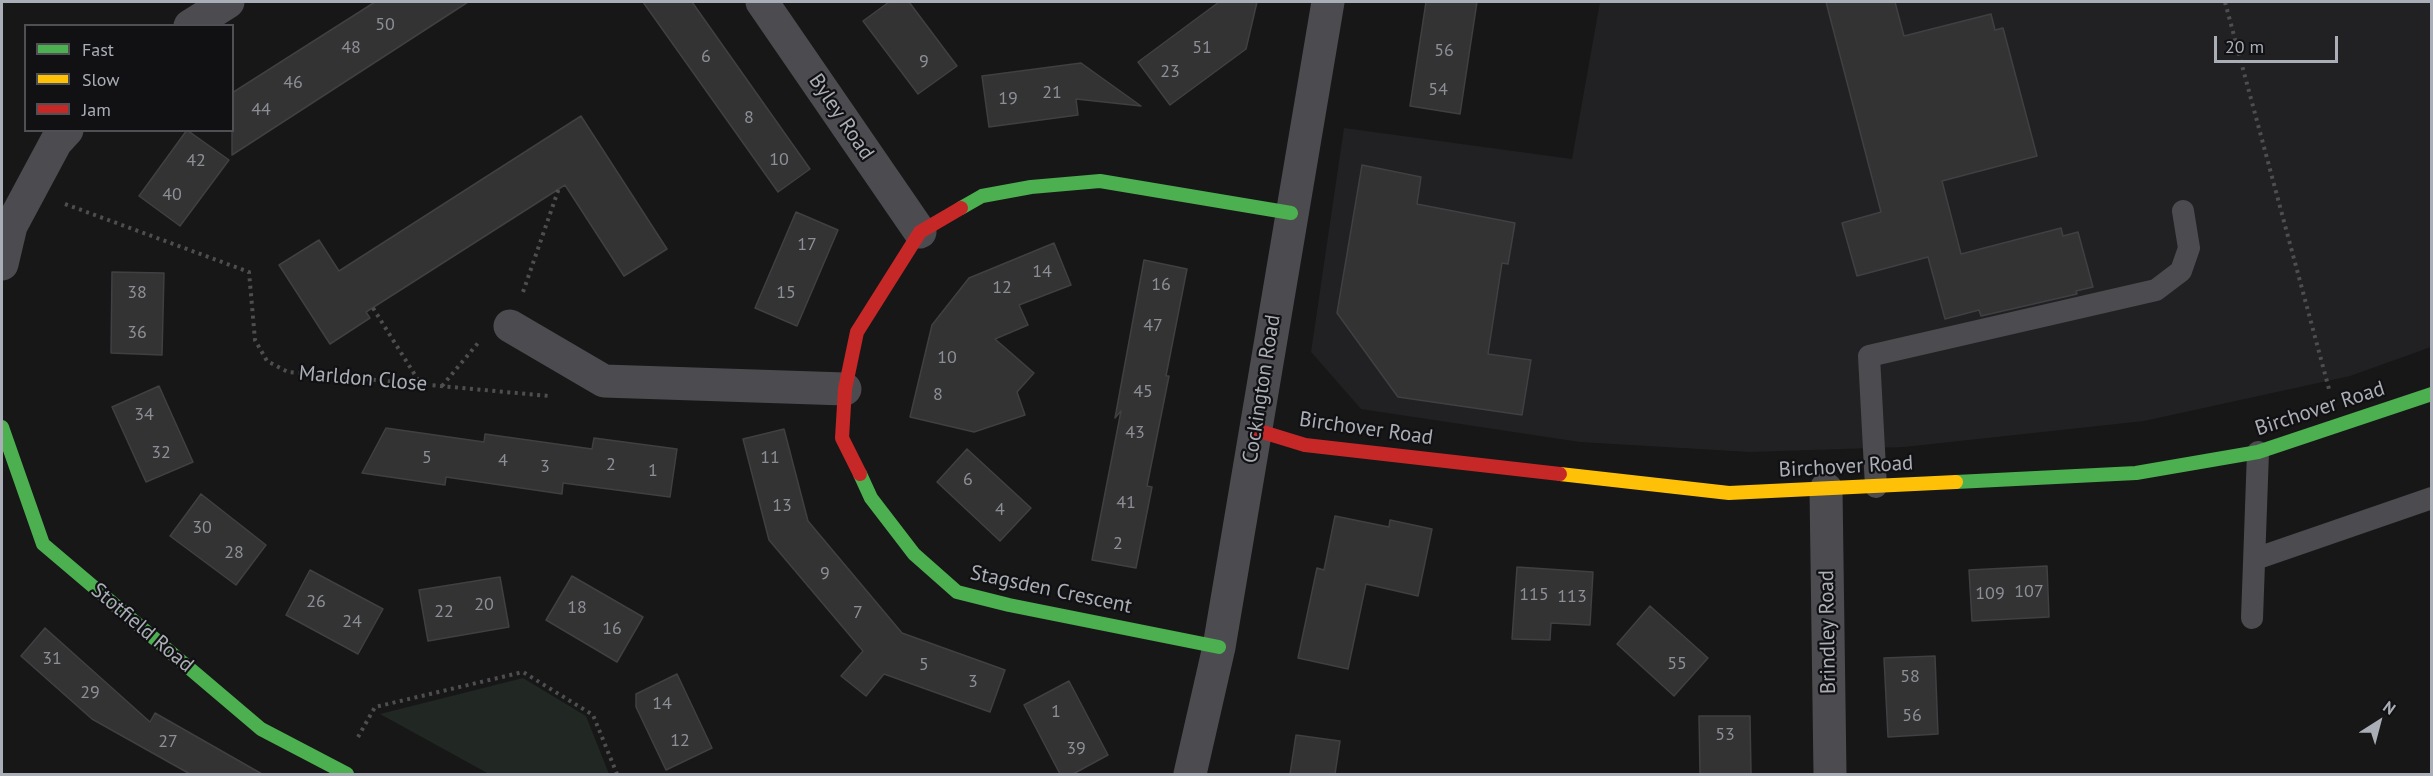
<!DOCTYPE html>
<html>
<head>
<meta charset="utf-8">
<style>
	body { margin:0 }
	#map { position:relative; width:2433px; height:776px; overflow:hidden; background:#171717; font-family:"PT Sans",sans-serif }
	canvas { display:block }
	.frame { position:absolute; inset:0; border:3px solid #aaaeb6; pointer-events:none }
	.legend { position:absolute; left:24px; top:24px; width:210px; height:108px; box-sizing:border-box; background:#111113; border:2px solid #4e5054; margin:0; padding:8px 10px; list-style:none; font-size:18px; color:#aaaeb6 }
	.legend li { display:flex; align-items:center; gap:12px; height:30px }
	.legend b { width:30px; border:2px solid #4e5054 }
	.north { position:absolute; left:2349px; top:692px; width:60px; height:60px; -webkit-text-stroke:4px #111113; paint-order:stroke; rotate:36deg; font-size:16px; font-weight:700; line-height:24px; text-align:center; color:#aaaeb6 }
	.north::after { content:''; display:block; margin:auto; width:21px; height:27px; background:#aaaeb6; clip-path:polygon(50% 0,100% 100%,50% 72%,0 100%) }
	.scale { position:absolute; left:2214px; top:36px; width:124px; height:27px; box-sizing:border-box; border:3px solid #aaaeb6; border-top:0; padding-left:8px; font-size:18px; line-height:21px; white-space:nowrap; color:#aaaeb6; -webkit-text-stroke:4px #111113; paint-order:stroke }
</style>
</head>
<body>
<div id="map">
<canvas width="2433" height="776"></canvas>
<div class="frame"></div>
<ul class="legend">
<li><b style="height:8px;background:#4caf50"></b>Fast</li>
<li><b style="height:8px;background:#ffc107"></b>Slow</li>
<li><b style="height:8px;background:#c62828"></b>Jam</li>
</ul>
<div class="north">N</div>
<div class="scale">20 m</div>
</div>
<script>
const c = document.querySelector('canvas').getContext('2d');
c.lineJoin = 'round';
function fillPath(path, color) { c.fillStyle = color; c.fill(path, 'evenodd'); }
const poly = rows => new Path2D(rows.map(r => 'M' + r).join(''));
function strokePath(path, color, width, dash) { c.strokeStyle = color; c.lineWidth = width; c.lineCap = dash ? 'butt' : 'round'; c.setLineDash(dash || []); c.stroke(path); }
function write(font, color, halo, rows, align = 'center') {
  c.font = font + ' "PT Sans",sans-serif'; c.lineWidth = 4.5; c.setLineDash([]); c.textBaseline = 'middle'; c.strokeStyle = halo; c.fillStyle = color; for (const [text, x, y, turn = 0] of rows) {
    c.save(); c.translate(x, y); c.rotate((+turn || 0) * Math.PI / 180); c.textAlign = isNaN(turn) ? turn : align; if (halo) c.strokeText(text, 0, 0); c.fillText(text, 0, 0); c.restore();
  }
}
const built = poly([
	[1600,2,2431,2,2431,347,2350,376,2144,421,1904,447,1750,452,1580,442,1361,409,1311,352,1344,128,1572,159]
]);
const green = poly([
	[523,678,586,716,609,774,489,774,380,714]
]);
const building = poly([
	[375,2,468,2,232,155,232,93,375,2],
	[643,2,692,2,810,169,778,192,643,2],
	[889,2,909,2,957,66,918,94,863,21,889,2],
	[1219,2,1257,2,1246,49,1170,105,1138,62,1219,2],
	[1426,2,1477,2,1460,114,1410,106,1426,2],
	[1826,2,1895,2,1904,36,1991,14,1995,30,2003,28,2037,156,1942,181,1961,254,2061,228,2063,236,2078,232,2093,287,2076,291,2077,294,1981,316,1979,310,1945,319,1928,257,1857,276,1842,223,1881,212,1826,2],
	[1081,63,1141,106,1076,99,1078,115,989,127,982,76,1081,63],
	[581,116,667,249,624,276,565,185,366,312,370,318,330,344,279,265,319,240,339,271,581,116],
	[187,130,229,160,180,226,139,196,187,130],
	[1362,165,1421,177,1417,204,1515,223,1508,264,1502,263,1488,354,1531,360,1522,415,1398,397,1337,313,1362,165],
	[796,212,838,230,797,326,755,308,796,212],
	[1054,243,1071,285,1019,305,1028,325,995,339,1034,373,1017,392,1025,415,974,432,910,417,932,325,969,278,1054,243],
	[1144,260,1187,269,1166,376,1169,376,1147,486,1152,487,1136,568,1092,560,1121,411,1115,418,1144,260],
	[112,272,164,273,162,355,111,353,112,272],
	[159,386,193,462,146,482,112,407,159,386],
	[386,428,484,442,485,434,592,449,594,438,677,449,670,497,563,483,562,494,446,477,445,485,362,473,386,428],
	[784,429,808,521,902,633,1005,670,990,712,884,674,866,696,841,676,863,651,769,540,743,439,784,429],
	[967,449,1031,508,1000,541,937,482,967,449],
	[201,494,266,545,236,585,170,536,201,494],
	[1335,516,1389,527,1390,520,1432,529,1418,596,1366,584,1348,669,1298,658,1317,568,1324,570,1335,516],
	[2047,566,2049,617,1972,621,1969,570,2047,566],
	[1517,567,1593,572,1590,625,1551,623,1550,640,1512,639,1517,567],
	[310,570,383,609,358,654,286,615,310,570],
	[572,576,643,617,617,662,546,620,572,576],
	[500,577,509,627,428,641,419,590,500,577],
	[1650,606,1708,658,1674,696,1617,644,1650,606],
	[45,628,150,722,155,713,262,774,190,774,92,719,21,656,45,628],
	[1935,656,1938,734,1888,737,1884,658,1935,656],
	[677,674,712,748,666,770,636,707,636,694,677,674],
	[1069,681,1108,755,1073,774,1060,774,1024,705,1069,681],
	[1699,716,1750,716,1751,774,1700,774,1699,716],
	[1296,735,1340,741,1335,774,1290,774,1296,735]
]);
const path = poly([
	[2225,2,2329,389],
	[65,204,249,272,255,340,267,361,288,372,549,396],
	[523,292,559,188],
	[373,308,420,383],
	[442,386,478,343],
	[358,737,375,707,523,672,593,715,617,774]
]);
const lane = poly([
	[1876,487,1869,356,2156,290,2181,271,2189,248,2183,211],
	[2255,559,2432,498],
	[2252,618,2258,452]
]);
const street = poly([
	[762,2,920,232],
	[190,26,228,2],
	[2,264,11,226,56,142,67,130],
	[510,326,604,381,845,389],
	[1826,489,1830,774],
	[1190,774,1219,647,1328,2]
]);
const fast = poly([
	[961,208,982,196,1031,187,1100,181,1291,213],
	[2,427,43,544,261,729,347,774],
	[860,474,871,498,914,554,957,592,1009,605,1219,647],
	[1956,482,2136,473,2258,452,2432,394]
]);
const slow = poly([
	[1560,474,1729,493,1956,482]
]);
const jam = poly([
	[1256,430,1305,445,1560,474],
	[860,474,842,438,845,389,857,332,920,232,961,208]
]);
const numberNames = [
	["50",385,25],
	["48",351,48],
	["51",1202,48],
	["56",1444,51],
	["6",706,57],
	["9",924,62],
	["23",1170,72],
	["46",293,83],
	["54",1438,90],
	["21",1052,93],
	["19",1008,99],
	["44",261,110],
	["8",749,118],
	["10",779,160],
	["42",196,161],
	["40",172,195],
	["17",807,245],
	["14",1042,272],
	["16",1161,285],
	["12",1002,288],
	["38",137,293],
	["15",786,293],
	["47",1153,326],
	["36",137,333],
	["10",947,358],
	["45",1143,392],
	["8",938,395],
	["34",144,415],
	["43",1135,433],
	["32",161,453],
	["5",427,458],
	["11",770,458],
	["4",503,461],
	["2",611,465],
	["3",545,467],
	["1",653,471],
	["6",968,480],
	["41",1126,503],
	["13",782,506],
	["4",1000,510],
	["30",202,528],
	["2",1118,544],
	["28",234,553],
	["9",825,574],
	["107",2029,592],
	["109",1990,594],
	["115",1534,595],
	["113",1572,597],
	["26",316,602],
	["20",484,605],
	["18",577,608],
	["22",444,612],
	["7",858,613],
	["24",352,622],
	["16",612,629],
	["31",52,659],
	["55",1677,664],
	["5",924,665],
	["58",1910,677],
	["3",973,682],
	["29",90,693],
	["14",662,704],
	["1",1056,712],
	["56",1912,716],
	["53",1725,735],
	["12",680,741],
	["27",168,742],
	["39",1076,749]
];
const streetNames = [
	["Byley Road",841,117,56],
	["Marldon Close",363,379,5],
	["Cockington Road",1262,389,-81],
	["Birchover Road",2320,409,-18],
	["Birchover Road",1366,429,8],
	["Birchover Road",1846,467,-3],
	["Stagsden Crescent",1051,590,12],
	["Stotfield Road",142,628,40],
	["Brindley Road",1828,632,-91]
];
fillPath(built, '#212123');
fillPath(green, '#212722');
fillPath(building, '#333334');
strokePath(building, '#404043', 1.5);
strokePath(path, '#4d4e50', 4, [3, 4.5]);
strokePath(lane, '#4c4c50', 22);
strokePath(street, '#4c4c50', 33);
strokePath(fast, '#4caf50', 14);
strokePath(slow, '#ffc107', 14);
strokePath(jam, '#c62828', 14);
write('18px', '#8c8f96', null, numberNames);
write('21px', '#aaaeb6', '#111113', streetNames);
</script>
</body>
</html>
